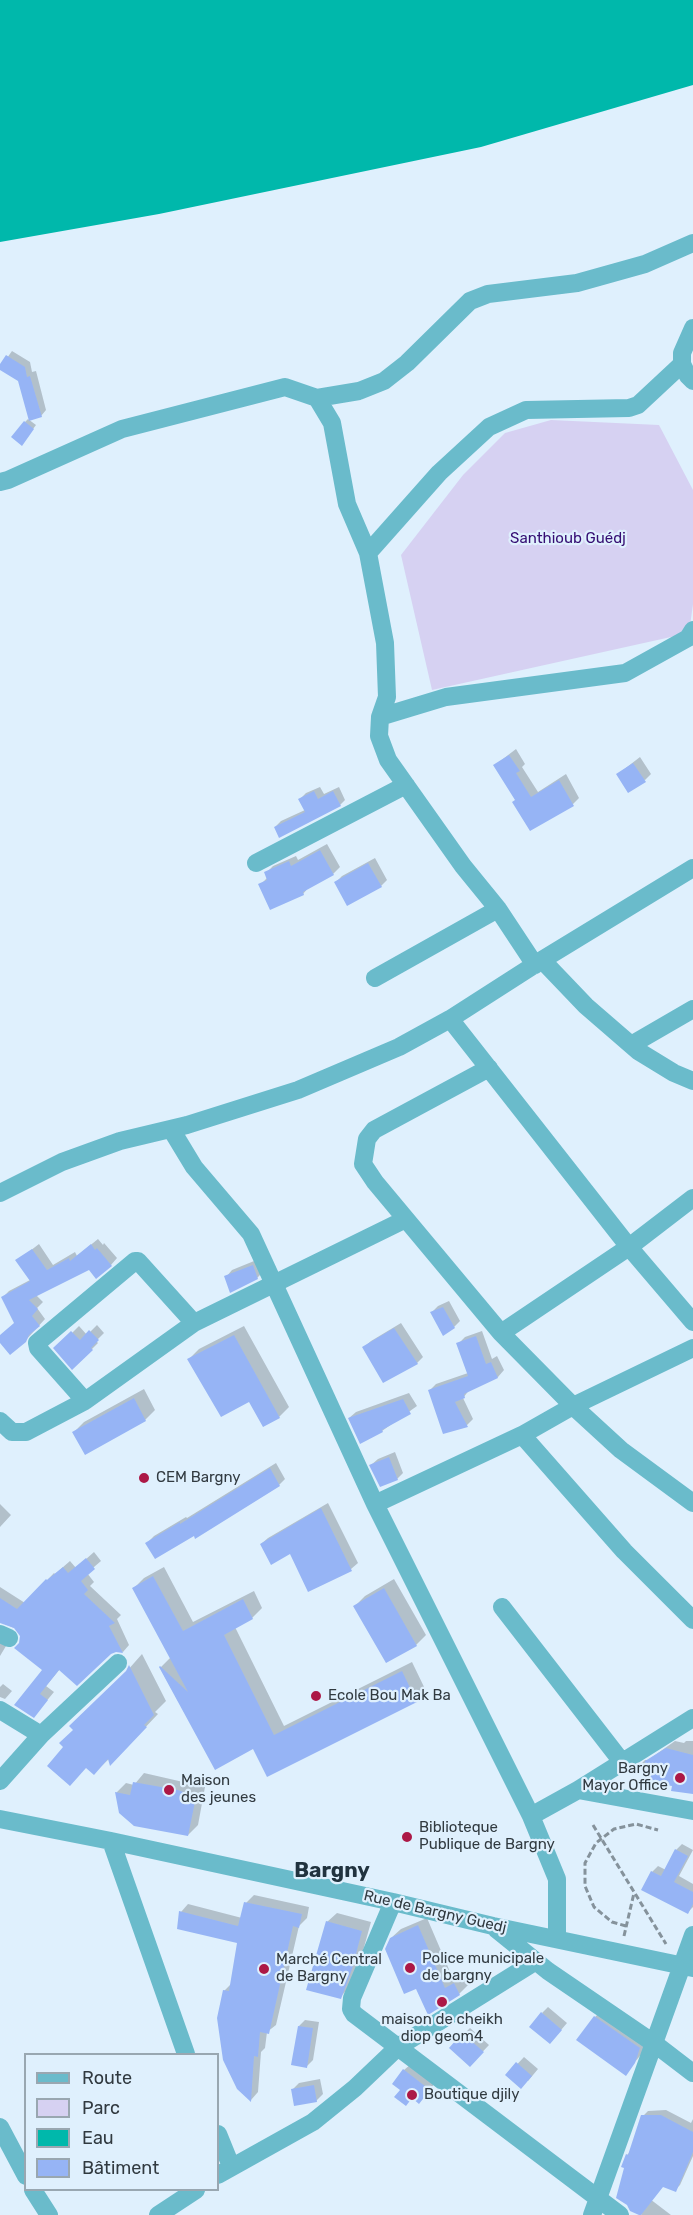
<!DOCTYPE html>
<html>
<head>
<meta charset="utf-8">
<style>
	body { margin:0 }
	#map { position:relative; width:693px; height:2215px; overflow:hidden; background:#dff0fd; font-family:Rubik,sans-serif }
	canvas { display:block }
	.legend { position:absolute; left:24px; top:2053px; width:195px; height:138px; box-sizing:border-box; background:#dff0fd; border:2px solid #99a7b1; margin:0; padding:8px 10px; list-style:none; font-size:18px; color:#313a40 }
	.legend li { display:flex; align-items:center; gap:12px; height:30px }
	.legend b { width:30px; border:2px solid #99a7b1 }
</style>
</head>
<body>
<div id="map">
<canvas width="693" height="2215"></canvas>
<ul class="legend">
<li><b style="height:8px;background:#6abbcb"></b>Route</li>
<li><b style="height:16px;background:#d6d1f2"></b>Parc</li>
<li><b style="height:16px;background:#00b8ab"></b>Eau</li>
<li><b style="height:16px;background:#96b4f5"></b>Bâtiment</li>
</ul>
</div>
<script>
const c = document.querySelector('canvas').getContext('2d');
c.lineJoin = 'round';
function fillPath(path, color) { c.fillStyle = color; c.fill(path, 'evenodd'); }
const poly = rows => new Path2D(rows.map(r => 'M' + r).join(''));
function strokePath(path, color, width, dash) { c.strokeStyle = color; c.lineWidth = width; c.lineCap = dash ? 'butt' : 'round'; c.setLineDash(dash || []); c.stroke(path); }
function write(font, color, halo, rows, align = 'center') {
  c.font = font + ' Rubik,sans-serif'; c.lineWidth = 4.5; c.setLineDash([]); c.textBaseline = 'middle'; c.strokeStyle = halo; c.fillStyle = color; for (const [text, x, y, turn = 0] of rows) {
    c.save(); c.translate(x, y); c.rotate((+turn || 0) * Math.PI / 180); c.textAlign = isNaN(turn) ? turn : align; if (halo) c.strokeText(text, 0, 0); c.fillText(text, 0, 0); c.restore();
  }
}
const green = poly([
	[551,420,659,425,693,490,693,604,689,633,432,690,401,555,463,475,505,433]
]);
const water = poly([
	[0,0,693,0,693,85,481,147,159,214,0,242]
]);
const shadow = poly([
	[12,351,30,362,32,372,36,371,46,410,41,416,19,380,0,368],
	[28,419,36,425,24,441,25,422],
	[516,749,525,764,522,767,538,792,566,774,579,798,573,804,517,799,495,765],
	[640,757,651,774,645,780,618,774],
	[320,787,324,794,339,787,345,800,340,805,275,827,281,821,305,810,300,799,306,793],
	[327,844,340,867,333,874,309,887,303,894,260,885,267,878,266,873,273,866,296,856,298,860],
	[375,858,387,880,381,886,336,882,342,876],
	[98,1239,103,1245,104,1243,117,1258,111,1265,90,1268,36,1295,43,1302,37,1308,45,1319,25,1341,0,1340,0,1336,15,1323,3,1297,9,1291,30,1280,17,1261,39,1244,53,1265,75,1252,77,1256],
	[259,1259,264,1271,257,1278,226,1277,232,1270],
	[449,1301,460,1321,454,1327,432,1312,438,1306],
	[401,1323,423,1357,417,1363,364,1347,371,1341],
	[97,1325,104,1333,96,1341,98,1343,73,1368,56,1349,79,1326,87,1335],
	[244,1326,289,1407,279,1417,250,1400,189,1359,199,1349],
	[482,1331,492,1359,497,1356,504,1370,498,1377,470,1389,463,1398,473,1419,467,1425,444,1432,430,1390,436,1384,468,1373,458,1344,465,1337],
	[144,1389,155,1410,145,1420,74,1432,84,1422],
	[409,1393,417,1406,382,1431,349,1418,356,1412],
	[395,1452,403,1473,397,1479,371,1465,378,1459],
	[276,1463,285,1479,279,1485,194,1534,147,1543,154,1536,186,1517,187,1518],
	[328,1503,358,1563,351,1569,309,1590,290,1552,261,1544,268,1538],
	[0,1504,11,1515,0,1527],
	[94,1552,101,1561,87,1573,94,1582,90,1586,121,1615,117,1619,129,1645,123,1652,116,1650,60,1669,46,1686,54,1692,34,1716,44,1670,21,1642,19,1630,0,1622,0,1587,25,1603,54,1573,55,1574,70,1561,76,1568],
	[164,1567,193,1622,254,1591,262,1608,252,1618,235,1627,284,1726,412,1662,426,1691,416,1701,268,1775,254,1747,215,1768,160,1668,171,1657,134,1588,144,1578],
	[394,1579,426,1635,416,1645,355,1606,365,1596],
	[0,1636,9,1641,0,1656],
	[142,1654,166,1701,155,1712,158,1714,122,1752,110,1758,94,1773,127,1671],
	[3,1684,12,1691,5,1699,0,1697,0,1687],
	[675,1741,684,1743,686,1741,693,1741,693,1793,673,1785,658,1783,638,1767,645,1760,648,1760],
	[144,1773,205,1787,198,1825,188,1835,116,1793,126,1783,134,1785],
	[682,1844,693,1850,679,1876,693,1884,693,1907,688,1912,652,1872,658,1866,666,1870,676,1850],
	[254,1895,309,1907,307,1918,299,1926,276,2025,267,2032,265,2048,261,2052,258,2092,251,2100,224,1991,231,1984,238,1942,181,1912,188,1904,242,1918,246,1903],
	[337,1913,371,1922,361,1958,349,1988,340,1997,327,1922],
	[427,1918,454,1981,463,1975,468,1985,459,1994,416,1987,391,1938,401,1929],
	[548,2007,567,2023,556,2036,542,2013],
	[605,2007,649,2038,644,2051,625,2074,595,2017],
	[305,2020,319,2022,313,2060,307,2066,299,2026],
	[470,2028,489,2045,470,2065,464,2034],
	[524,2057,538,2069,528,2081,507,2075],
	[411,2064,435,2083,425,2096,413,2097,406,2104,402,2090,404,2070],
	[320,2079,323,2094,316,2101,292,2090,299,2083],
	[666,2110,691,2123,693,2119,693,2156,680,2185,675,2190,627,2155,631,2151,643,2116,648,2111],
	[625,2180,671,2215,642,2215,632,2210]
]);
const building = poly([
	[6,355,25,367,27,377,30,376,42,417,29,421,18,381,0,370,0,364],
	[24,421,34,429,22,446,11,437],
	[509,755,520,771,516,773,531,797,559,780,574,806,530,831,512,802,515,800,493,765],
	[633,763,646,782,628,793,616,774],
	[314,791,318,799,333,791,341,806,279,838,274,827,305,812,298,799],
	[320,850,334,875,303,892,304,895,270,910,258,884,267,880,264,872,289,861,291,866],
	[368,863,382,887,347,906,334,882],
	[91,1244,95,1250,97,1248,112,1266,96,1279,89,1270,29,1300,38,1309,32,1316,40,1326,29,1335,26,1342,10,1355,0,1343,0,1335,14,1323,1,1297,30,1281,15,1260,32,1249,47,1270,69,1258,70,1261],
	[253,1265,258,1279,230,1293,224,1276],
	[443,1307,455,1328,443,1336,430,1312],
	[394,1328,418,1364,383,1383,362,1347],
	[89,1330,99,1340,91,1348,93,1350,72,1370,53,1348,71,1331,80,1340],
	[234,1335,280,1418,263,1427,249,1402,221,1417,187,1359],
	[476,1336,486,1364,491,1362,498,1378,464,1394,465,1398,455,1402,468,1427,443,1434,428,1390,468,1376,456,1343],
	[134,1398,146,1421,85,1455,72,1432],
	[403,1399,411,1414,382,1430,383,1432,360,1444,348,1418],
	[389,1457,398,1480,380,1487,369,1465],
	[270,1468,280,1486,195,1539,194,1536,155,1559,145,1543,180,1522,180,1524],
	[321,1508,352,1571,308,1592,290,1554,271,1565,260,1544],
	[86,1558,95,1569,81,1581,88,1590,84,1594,115,1623,109,1626,123,1653,116,1652,111,1654,77,1686,59,1670,40,1694,48,1700,34,1718,14,1705,42,1670,14,1648,19,1643,20,1636,14,1628,0,1623,0,1598,17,1609,46,1579,47,1580,63,1567,68,1573],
	[153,1576,183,1631,243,1599,253,1619,224,1635,274,1735,402,1671,417,1702,267,1777,253,1749,215,1770,159,1667,160,1666,188,1692,132,1588],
	[384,1588,417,1646,386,1663,353,1606],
	[129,1665,154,1715,144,1725,147,1727,110,1766,108,1759,94,1775,86,1768,70,1786,47,1766,63,1747,59,1743,73,1730,69,1726,126,1671],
	[666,1748,693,1755,693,1794,671,1791,672,1786,658,1784,644,1774,645,1761],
	[133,1782,178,1790,196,1797,188,1836,134,1826,119,1813,115,1792,130,1795],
	[675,1849,688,1856,674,1882,693,1892,693,1904,688,1914,641,1890,651,1871,661,1876],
	[244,1902,302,1914,299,1928,293,1926,269,2034,260,2032,258,2057,254,2056,251,2102,237,2089,223,2060,217,2018,223,1990,229,1991,237,1943,177,1929,179,1911,238,1926],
	[326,1921,362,1931,352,1969,341,1999,306,1990],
	[418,1925,445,1988,454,1983,460,1995,428,2015,416,1989,404,1994,385,1949,390,1938],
	[541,2012,562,2030,550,2044,529,2027],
	[594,2016,640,2048,635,2063,626,2076,576,2040],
	[298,2026,313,2028,307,2068,291,2065],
	[462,2033,484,2052,470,2067,449,2048],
	[516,2062,532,2076,521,2089,505,2075],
	[403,2069,430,2090,419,2104,412,2098,406,2106,394,2097,400,2090,392,2084],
	[314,2085,317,2102,294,2106,291,2089],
	[641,2115,661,2115,693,2132,693,2152,676,2192,663,2187,641,2215,639,2215,630,2211,627,2205,616,2198,624,2168,621,2167,626,2154,628,2155]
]);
const path = poly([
	[593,1825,666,1944],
	[626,1926,612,1922,594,1907,585,1886,585,1863,596,1843,614,1829,636,1824,658,1830],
	[624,1936,634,1893]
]);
const street = poly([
	[693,328,682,353,682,364,688,376,693,381],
	[317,398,359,391,384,381,407,363,470,301,488,294,577,283,645,264,693,243],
	[0,482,8,480,122,429,285,387,317,398,332,423,347,504,368,553,385,643,387,697,380,717,379,736,388,760,463,866,498,909,535,965],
	[368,553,439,473,489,427,526,410,629,408,638,405,682,364],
	[380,717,446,697,625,673,688,638,693,630],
	[256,863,406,785],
	[542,960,586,1006,638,1051,674,1073,693,1081],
	[375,978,498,909],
	[450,1019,629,1247,693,1322],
	[631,1045,693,1009],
	[489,1068,374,1130,367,1139,363,1164,375,1182,501,1333,573,1406,621,1450,693,1503],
	[171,1129,194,1167,251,1234,375,1504,531,1816,557,1879,557,1939],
	[0,1193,62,1162,120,1141,187,1125,298,1090,399,1047,450,1019,542,960,693,868],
	[501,1333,629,1247,693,1198],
	[85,1401,38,1348,37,1343,135,1261,138,1261,194,1323],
	[0,1421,12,1432,26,1432,85,1401,194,1323,406,1219],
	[522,1435,624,1551,693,1620],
	[375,1504,522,1435,573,1406,693,1348],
	[502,1607,622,1762],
	[0,1634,9,1638],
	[0,1710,41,1735],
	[0,1781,41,1735,118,1663],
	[578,1790,693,1811],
	[531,1816,578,1790,693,1718],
	[0,1819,111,1841,393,1902,493,1926,693,1968],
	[111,1841,186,2054],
	[393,1902,352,1998,351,2009,354,2014,620,2215],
	[496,1929,548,1971,655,2044,693,2073],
	[0,2127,26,2176],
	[218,2134,231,2166],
	[218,2175,313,2122,355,2088,398,2047,536,1961],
	[33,2190,49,2215],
	[158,2215,196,2190],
	[592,2215,693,1935]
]);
const markers = [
	[144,1478,6,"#ac1846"],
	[316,1696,6,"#ac1846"],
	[680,1778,6,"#ac1846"],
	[169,1790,6,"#ac1846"],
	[407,1837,6,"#ac1846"],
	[410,1968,6,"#ac1846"],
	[264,1969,6,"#ac1846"],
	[442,2002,6,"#ac1846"],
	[412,2095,6,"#ac1846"]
];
const parkNames = [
	["Santhioub Guédj",568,539]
];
const poiNames = [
	["CEM Bargny",156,1478],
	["Ecole Bou Mak Ba",328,1696],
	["Bargny",668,1769,"right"],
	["Mayor Office",668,1786,"right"],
	["Maison",181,1781],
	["des jeunes",181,1798],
	["Biblioteque",419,1828],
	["Publique de Bargny",419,1845],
	["Police municipale",422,1959],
	["de bargny",422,1976],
	["Marché Central",276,1960],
	["de Bargny",276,1977],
	["maison de cheikh",442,2020,"center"],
	["diop geom4",442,2037,"center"],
	["Boutique djily",424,2095]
];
const streetNames = [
	["Rue de Bargny Guedj",435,1912,13]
];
const districtNames = [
	["Bargny",332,1871]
];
fillPath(green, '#d6d1f2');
fillPath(water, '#00b8ab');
fillPath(shadow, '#0003');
fillPath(building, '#96b4f5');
strokePath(path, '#85929b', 3, [6, 3]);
strokePath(street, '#6abbcb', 18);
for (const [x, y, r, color] of markers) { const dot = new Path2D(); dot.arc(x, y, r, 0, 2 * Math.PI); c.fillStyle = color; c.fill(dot); strokePath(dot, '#dff0fd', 2); }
write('15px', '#350e73', '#dff0fd', parkNames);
write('15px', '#313a40', '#dff0fd', poiNames, 'left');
write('15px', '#313a40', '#dff0fd', streetNames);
write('bold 21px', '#21333f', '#dff0fd', districtNames);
</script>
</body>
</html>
